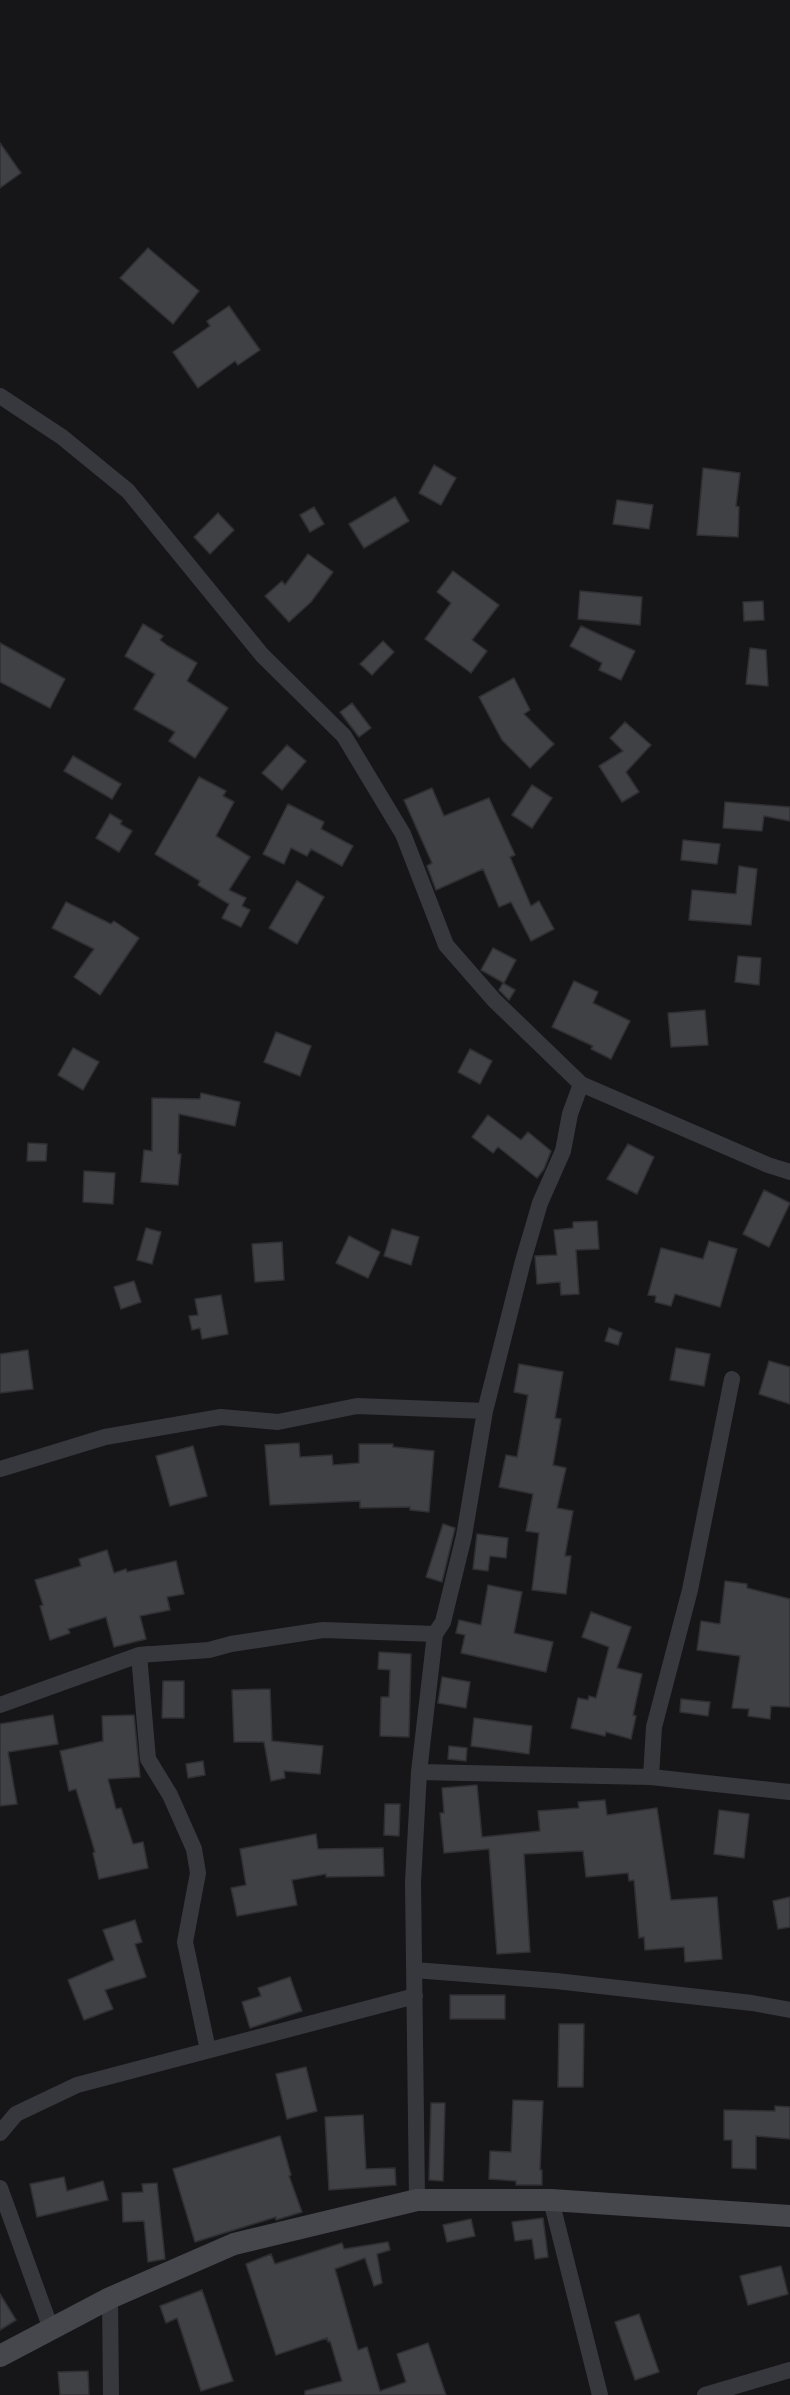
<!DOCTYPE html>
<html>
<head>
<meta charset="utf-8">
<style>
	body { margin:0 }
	canvas { display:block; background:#161618 }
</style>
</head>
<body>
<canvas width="790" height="2395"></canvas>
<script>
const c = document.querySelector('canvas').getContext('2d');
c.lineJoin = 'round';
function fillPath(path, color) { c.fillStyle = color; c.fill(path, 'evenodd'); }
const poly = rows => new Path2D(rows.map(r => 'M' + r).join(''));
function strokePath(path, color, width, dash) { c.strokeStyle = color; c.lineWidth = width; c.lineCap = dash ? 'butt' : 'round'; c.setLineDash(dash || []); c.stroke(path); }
const building = poly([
	[0,143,21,173,0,188,0,143],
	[148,248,199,291,173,324,120,278,148,248],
	[229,306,260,350,238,365,235,361,198,388,173,352,210,326,207,321,229,306],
	[434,465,456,478,441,505,419,493,434,465],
	[703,468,740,473,736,506,739,507,738,537,697,535,703,468],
	[395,497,409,521,364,548,349,524,395,497],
	[617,500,653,505,649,529,613,524,617,500],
	[314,507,324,524,310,532,300,515,314,507],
	[218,513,234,530,210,554,194,537,218,513],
	[308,554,333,572,311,602,289,622,265,596,282,581,285,585,308,554],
	[453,571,499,605,472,640,487,651,471,673,425,639,451,603,437,592,453,571],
	[580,591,642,597,640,625,578,619,580,591],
	[763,601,764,620,744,621,743,602,763,601],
	[143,624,163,636,160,640,168,646,197,663,187,681,228,708,195,758,169,741,175,732,134,709,155,674,125,656,143,624],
	[581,626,635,651,621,680,599,670,602,663,570,646,581,626],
	[383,641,394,652,372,675,360,664,383,641],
	[0,643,65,679,50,708,0,682,0,643],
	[750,648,766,650,768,686,746,684,750,648],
	[514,678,530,710,524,714,554,744,530,768,502,740,479,697,514,678],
	[352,703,371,728,359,737,340,712,352,703],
	[625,722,651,745,626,772,639,792,622,802,599,766,623,751,610,738,625,722],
	[287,745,306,761,282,790,262,773,287,745],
	[73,756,121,784,112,799,64,771,73,756],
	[199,777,226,791,223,796,234,802,216,836,250,857,229,890,246,898,242,906,250,910,241,927,222,918,229,904,198,885,200,881,155,854,199,777],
	[532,785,552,798,532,828,512,815,532,785],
	[432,788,444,816,489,798,515,855,510,857,531,906,539,901,554,929,531,941,511,902,499,907,483,869,436,890,427,866,432,863,404,800,432,788],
	[725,802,790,807,790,821,764,816,762,831,723,828,725,802],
	[288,804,324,822,321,829,353,846,342,866,311,849,307,856,291,848,284,864,263,854,288,804],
	[110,814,122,821,120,824,132,831,119,852,96,838,110,814],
	[683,840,720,844,717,864,681,860,683,840],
	[739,866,757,869,751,925,689,920,692,890,736,894,739,866],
	[297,881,324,897,297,944,269,928,297,881],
	[66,902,111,924,114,921,139,938,100,995,74,977,94,949,52,928,66,902],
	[493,948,516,960,504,983,481,970,493,948],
	[738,956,761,958,759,985,735,982,738,956],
	[574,981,598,992,593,1003,630,1021,611,1059,591,1049,593,1046,552,1027,574,981],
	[503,983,515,990,509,1000,499,990,503,983],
	[705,1010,708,1045,671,1047,668,1013,705,1010],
	[276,1032,311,1046,300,1076,264,1062,276,1032],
	[73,1048,99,1062,83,1090,58,1075,73,1048],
	[470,1049,492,1061,480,1084,458,1072,470,1049],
	[201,1093,240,1102,235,1126,179,1114,178,1154,181,1154,178,1185,141,1182,144,1150,152,1151,152,1098,200,1099,201,1093],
	[488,1115,521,1140,528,1132,551,1151,544,1169,537,1178,498,1147,493,1153,472,1137,488,1115],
	[28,1143,47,1144,46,1161,27,1161,28,1143],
	[628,1144,654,1157,637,1194,607,1179,628,1144],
	[84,1171,115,1173,113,1204,83,1202,84,1171],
	[764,1190,790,1203,769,1247,743,1234,764,1190],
	[597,1221,599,1249,576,1250,579,1294,561,1295,560,1282,537,1284,535,1256,557,1255,554,1230,573,1228,573,1222,597,1221],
	[146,1228,161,1232,152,1264,137,1260,146,1228],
	[392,1229,419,1237,411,1265,384,1256,392,1229],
	[349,1236,380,1252,368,1278,336,1263,349,1236],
	[709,1241,737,1249,720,1307,675,1294,671,1306,655,1302,656,1296,648,1295,661,1248,703,1259,709,1241],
	[282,1242,284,1280,255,1282,252,1244,282,1242],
	[134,1281,141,1302,121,1309,114,1287,134,1281],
	[221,1295,228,1334,202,1339,200,1328,192,1330,189,1316,198,1315,195,1299,221,1295],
	[609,1328,622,1333,618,1345,605,1341,609,1328],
	[676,1348,710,1354,704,1386,670,1380,676,1348],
	[28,1350,33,1389,0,1393,0,1354,28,1350],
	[769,1361,790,1367,790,1404,759,1394,769,1361],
	[519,1364,563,1372,555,1418,561,1419,553,1465,566,1468,557,1508,573,1511,565,1556,571,1556,566,1594,532,1590,539,1533,526,1531,533,1494,499,1487,506,1455,517,1457,528,1395,514,1392,519,1364],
	[299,1443,300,1457,332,1455,333,1465,359,1463,359,1444,393,1444,393,1447,434,1451,429,1512,410,1510,410,1507,360,1508,360,1501,270,1505,265,1445,299,1443],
	[193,1446,207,1496,170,1506,156,1456,193,1446],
	[443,1524,455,1528,442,1582,426,1577,443,1524],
	[477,1534,508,1538,506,1558,490,1556,488,1571,473,1569,477,1534],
	[107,1550,114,1573,126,1569,127,1572,176,1561,184,1594,167,1597,170,1610,140,1616,146,1639,114,1647,106,1617,68,1629,70,1633,50,1640,40,1606,43,1605,35,1580,81,1566,79,1559,107,1550],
	[725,1581,747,1584,747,1588,790,1599,790,1707,771,1706,770,1719,748,1716,749,1709,732,1708,740,1656,697,1650,701,1621,720,1624,725,1581],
	[488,1585,522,1592,514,1633,553,1642,546,1672,461,1653,465,1635,456,1633,459,1620,481,1625,488,1585],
	[591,1612,631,1627,617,1668,642,1674,633,1715,636,1716,631,1739,606,1732,605,1736,571,1728,578,1698,588,1700,589,1696,596,1698,609,1647,582,1637,591,1612],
	[379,1652,411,1654,409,1737,380,1736,381,1697,389,1697,390,1670,378,1669,379,1652],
	[442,1677,470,1682,466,1708,438,1703,442,1677],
	[163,1681,184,1681,184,1718,162,1718,163,1681],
	[270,1689,272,1741,323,1746,320,1774,284,1771,285,1778,271,1781,264,1742,234,1742,232,1690,270,1689],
	[681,1699,710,1702,708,1716,680,1712,681,1699],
	[53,1715,58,1744,8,1752,17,1804,0,1806,0,1724,53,1715],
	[134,1715,140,1777,108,1779,116,1809,121,1808,133,1844,143,1842,148,1868,99,1879,93,1853,95,1852,76,1789,69,1791,60,1751,103,1741,102,1716,134,1715],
	[474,1718,532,1726,529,1754,471,1746,474,1718],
	[449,1746,467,1748,466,1761,448,1759,449,1746],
	[203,1761,205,1775,188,1778,186,1764,203,1761],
	[477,1785,482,1837,540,1831,538,1811,579,1808,578,1802,605,1800,607,1815,657,1808,671,1900,717,1897,722,1959,685,1962,684,1947,645,1950,644,1937,639,1938,634,1880,629,1881,628,1873,586,1877,583,1851,524,1854,530,1952,497,1954,489,1849,444,1853,440,1813,444,1813,442,1788,477,1785],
	[385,1804,400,1804,399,1836,384,1835,385,1804],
	[719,1810,749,1814,744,1858,714,1854,719,1810],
	[316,1834,318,1849,383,1848,384,1876,326,1877,326,1874,292,1880,297,1905,237,1916,231,1888,246,1885,240,1849,316,1834],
	[790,1897,790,1927,778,1929,773,1901,790,1897],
	[135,1920,142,1942,135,1944,146,1977,105,1990,113,2009,84,2020,68,1980,114,1960,103,1930,135,1920],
	[290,1977,302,2011,250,2028,242,2002,261,1996,258,1988,290,1977],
	[450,1995,505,1995,505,2019,450,2019,450,1995],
	[559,2024,584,2024,583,2087,558,2087,559,2024],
	[306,2067,317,2111,287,2119,276,2074,306,2067],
	[513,2100,543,2101,540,2170,542,2170,542,2185,516,2185,516,2181,489,2179,490,2151,511,2152,513,2100],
	[431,2103,445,2103,443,2181,429,2180,431,2103],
	[775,2106,790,2107,790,2139,756,2136,756,2169,732,2168,732,2140,724,2140,724,2110,775,2111,775,2106],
	[363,2115,366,2169,395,2168,396,2185,329,2190,325,2117,363,2115],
	[280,2136,291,2175,289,2176,302,2212,276,2220,276,2217,195,2242,173,2169,280,2136],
	[64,2177,67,2191,103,2181,108,2200,37,2217,30,2184,64,2177],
	[157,2183,165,2259,148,2262,144,2221,123,2222,122,2193,143,2192,142,2184,157,2183],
	[543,2218,548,2257,535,2259,532,2239,515,2241,512,2222,543,2218],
	[471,2219,475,2236,447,2242,443,2225,471,2219],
	[388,2242,390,2250,377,2254,382,2283,374,2286,365,2258,335,2269,358,2350,367,2347,380,2391,406,2382,397,2354,428,2343,446,2395,305,2395,305,2391,342,2381,330,2341,328,2342,327,2338,276,2355,246,2264,271,2254,275,2264,342,2243,344,2249,388,2242],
	[781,2266,788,2294,748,2305,740,2276,781,2266],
	[202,2290,233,2381,201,2391,177,2318,166,2323,160,2306,202,2290],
	[0,2294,16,2320,0,2330,0,2294],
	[639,2314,659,2372,635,2380,615,2322,639,2314],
	[88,2371,89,2395,60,2395,58,2372,88,2371]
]);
const street = poly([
	[0,396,62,437,128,491,262,655,344,736,403,834,446,945,494,1000,581,1084,768,1165,790,1172],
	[0,1469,105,1437,221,1417,278,1422,357,1406,485,1411],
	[0,1705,139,1655,149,1654],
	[419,1772,651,1777,790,1792],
	[651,1777,654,1727,690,1590,732,1379],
	[414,1970,556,1981,752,2003,790,2010],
	[208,2050,185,1942,198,1873,194,1849,170,1795,148,1759,139,1655,209,1650,231,1644,323,1630,435,1634],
	[0,2133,16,2114,77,2085,415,1996],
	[0,2188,51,2329],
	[417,2200,413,1882,419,1772,435,1634,443,1622,464,1536,485,1411,523,1261,540,1203,563,1151,570,1114,581,1084],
	[551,2200,600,2395],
	[110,2298,111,2395],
	[705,2395,790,2370]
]);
const secondary = poly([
	[0,2356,110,2298,234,2244,417,2200,551,2200,790,2216]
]);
fillPath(building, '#404145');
strokePath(building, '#303034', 1.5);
strokePath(street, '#37383d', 16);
strokePath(secondary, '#45474d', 22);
</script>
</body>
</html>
